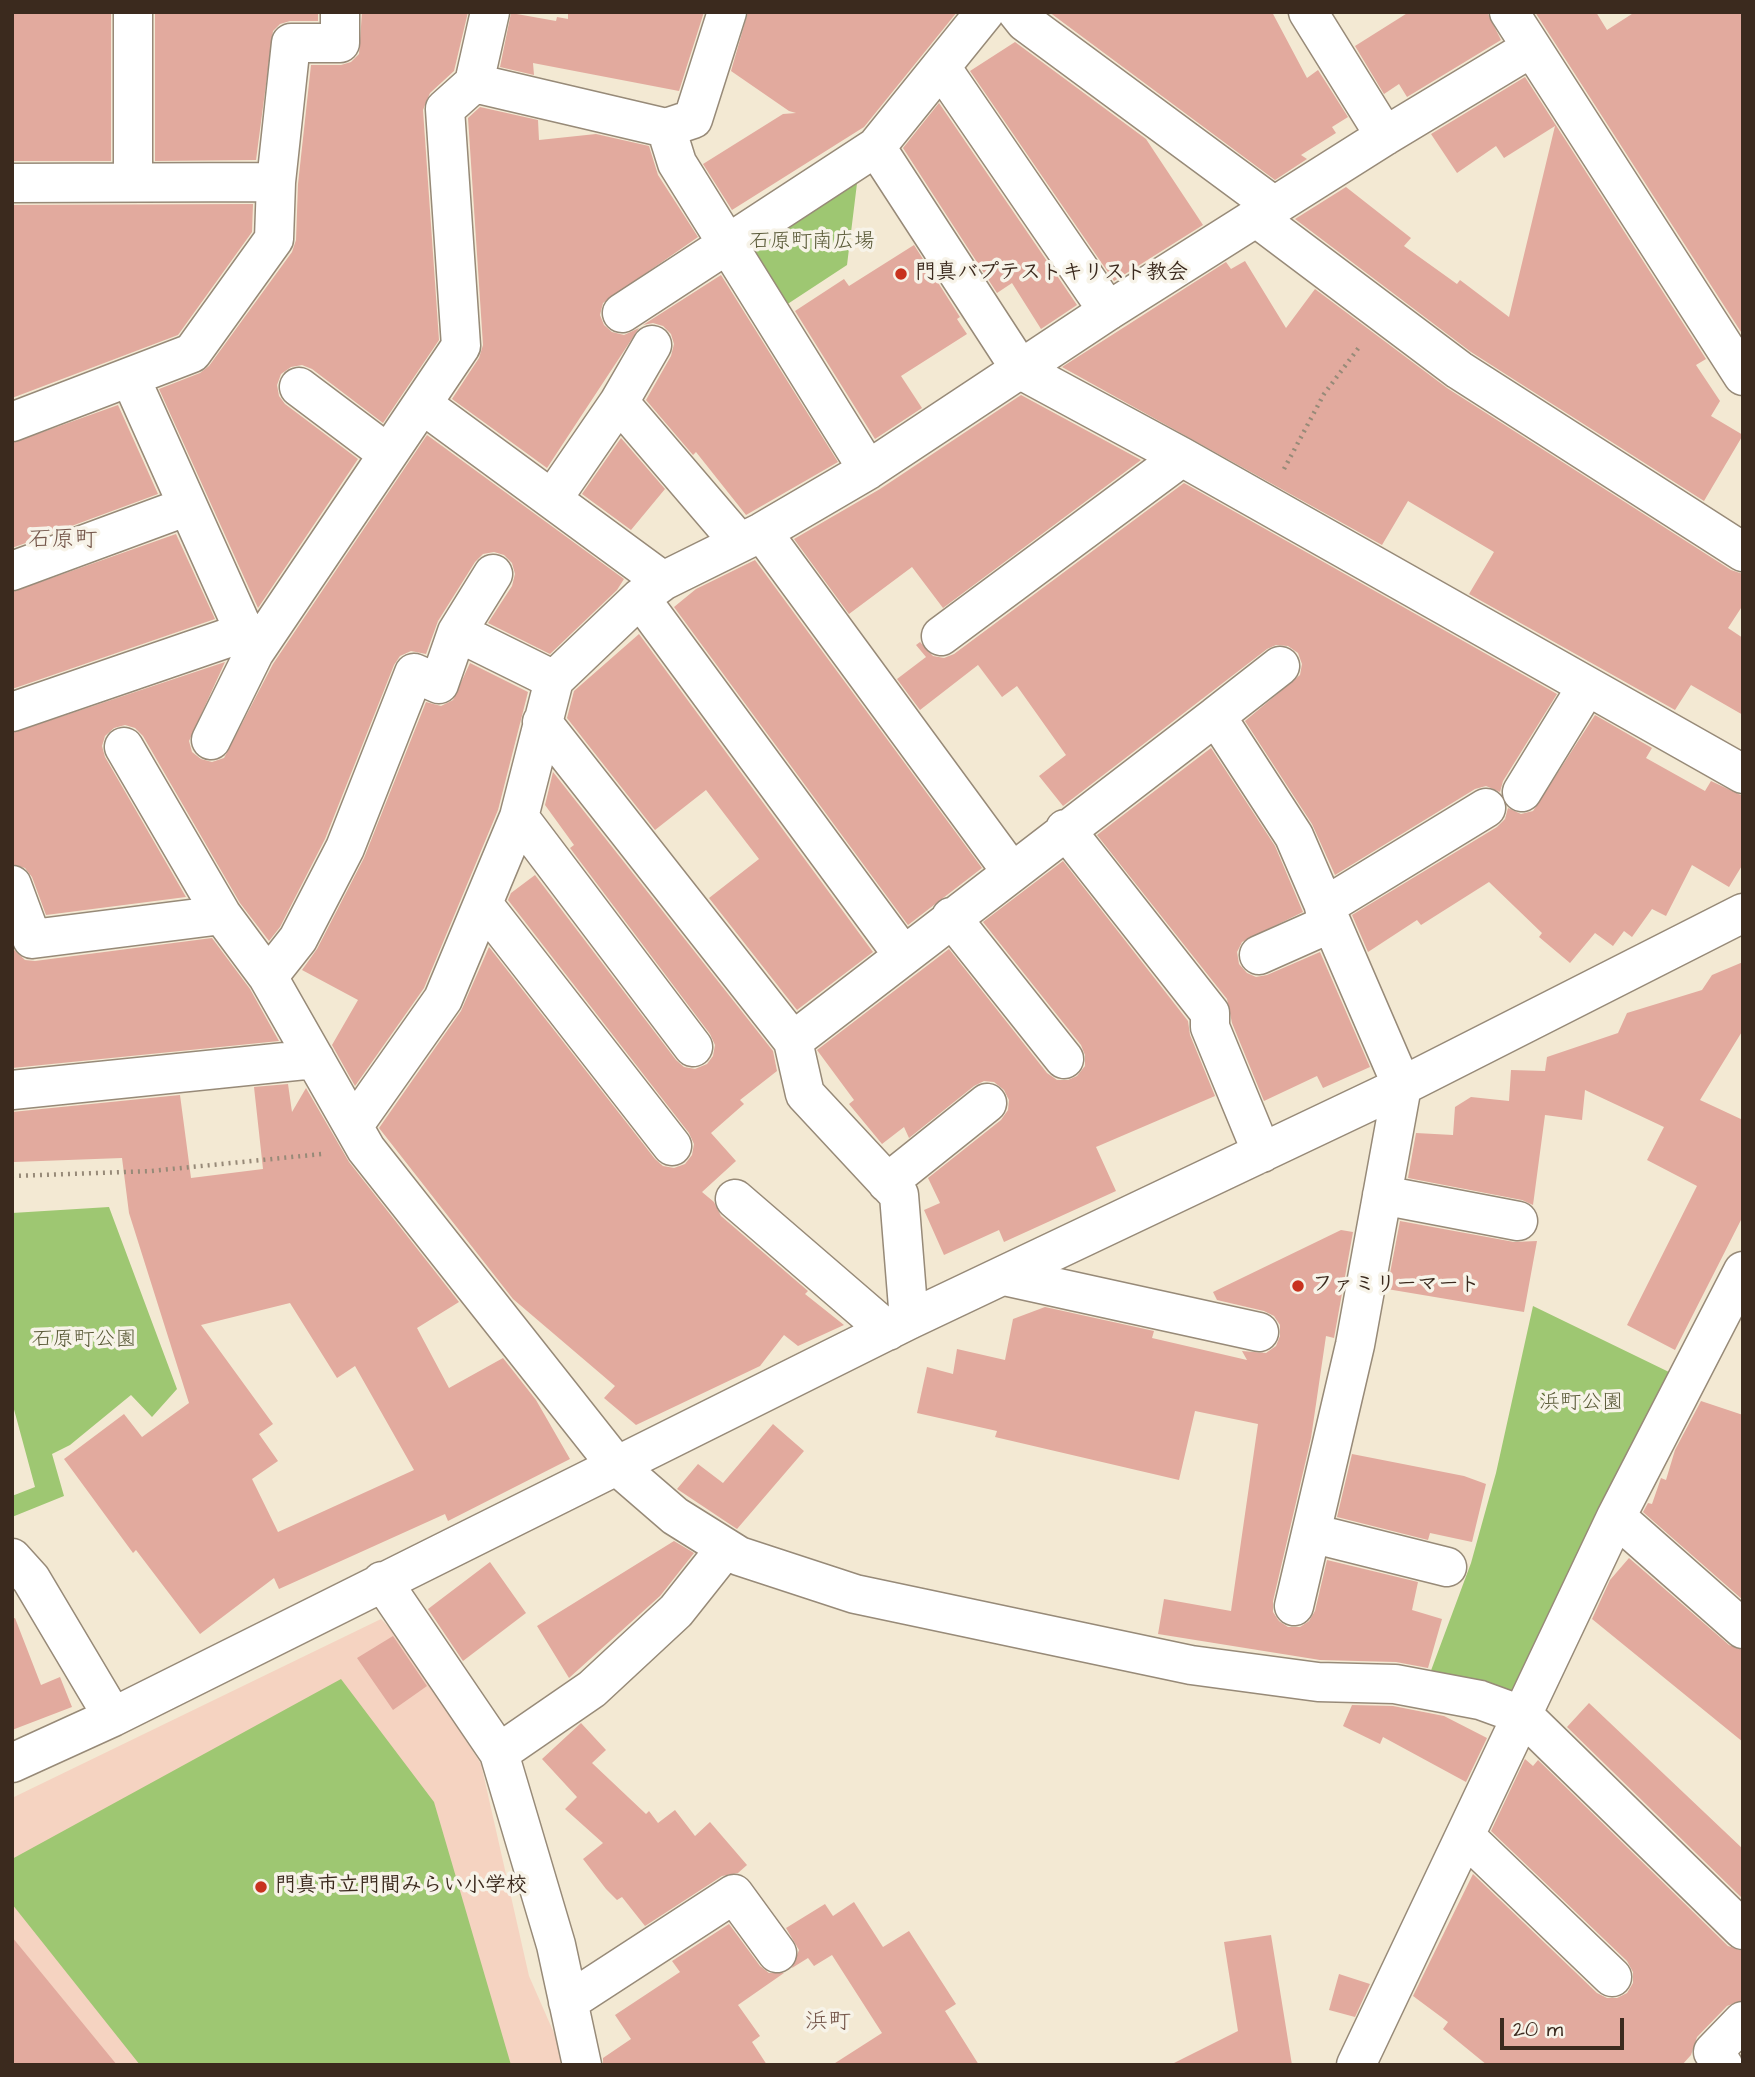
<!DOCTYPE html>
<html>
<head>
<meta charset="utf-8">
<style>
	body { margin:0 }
	#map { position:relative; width:1755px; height:2077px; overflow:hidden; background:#f3e9d3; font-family:"Architects Daughter",sans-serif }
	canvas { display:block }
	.frame { position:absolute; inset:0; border:14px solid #3b2a1e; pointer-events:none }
	.scale { position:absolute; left:1500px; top:2018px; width:124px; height:32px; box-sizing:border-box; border:4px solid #3b2a1e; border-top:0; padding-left:9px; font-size:21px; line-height:24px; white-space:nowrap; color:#3b2a1e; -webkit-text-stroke:5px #f7f3e8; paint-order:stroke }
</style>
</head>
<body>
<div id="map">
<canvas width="1755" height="2077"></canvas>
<div class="frame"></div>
<div class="scale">20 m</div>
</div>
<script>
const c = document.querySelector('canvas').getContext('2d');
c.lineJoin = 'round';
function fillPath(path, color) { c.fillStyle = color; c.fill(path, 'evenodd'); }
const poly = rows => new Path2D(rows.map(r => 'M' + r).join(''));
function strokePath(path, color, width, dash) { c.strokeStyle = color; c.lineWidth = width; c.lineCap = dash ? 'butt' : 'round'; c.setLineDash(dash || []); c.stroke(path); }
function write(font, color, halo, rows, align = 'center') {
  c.font = font + ' "Architects Daughter","Klee One",sans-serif'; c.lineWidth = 7; c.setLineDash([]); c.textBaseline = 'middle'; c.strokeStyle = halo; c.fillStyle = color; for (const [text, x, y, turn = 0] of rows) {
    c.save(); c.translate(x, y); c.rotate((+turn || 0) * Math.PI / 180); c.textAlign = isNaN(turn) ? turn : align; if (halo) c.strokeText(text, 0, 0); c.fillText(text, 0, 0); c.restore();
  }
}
const built = poly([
	[381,1619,404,1643,481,1764,529,1976,568,2065,12,2065,12,1798]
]);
const green = poly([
	[859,167,847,265,783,307,753,260,754,239],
	[109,1207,177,1389,152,1417,131,1395,70,1445,52,1454,64,1496,12,1517,12,1496,35,1487,12,1402,12,1213],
	[1533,1306,1671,1373,1589,1541,1505,1703,1426,1684,1471,1563,1496,1473],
	[341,1679,434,1802,511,2065,140,2065,12,1904,12,1859]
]);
const building = poly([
	[12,12,111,12,111,161,12,161],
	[155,12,318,12,318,21,290,21,280,24,273,31,256,160,155,161],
	[362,12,468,12,454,71,430,93,423,110,439,340,383,423,312,369,302,365,291,367,281,374,277,385,279,396,285,404,358,459,258,608,159,389,200,373,209,366,292,252,296,240,298,184,311,65,341,65,351,62,359,54],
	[568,12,704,12,679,91,533,63,534,75,500,67,511,13,556,21,557,17,568,19],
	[748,12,957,12,864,127,732,210,703,164,783,114,796,113,789,111,731,71],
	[1049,12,1272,12,1307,78,1318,70,1348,117,1332,127,1336,133,1301,155,1307,159,1275,180],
	[1409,12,1487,12,1501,40,1407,97,1399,84,1384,94,1355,46],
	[1535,12,1596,12,1607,30,1635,12,1743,12,1743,335],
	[1015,42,1146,139,1203,225,1114,281,970,71],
	[1525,77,1706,359,1696,365,1720,401,1711,416,1743,435,1704,501,1471,352,1295,219,1346,187,1411,238,1404,246,1457,284,1460,280,1509,317,1555,126,1504,158,1496,146,1457,173,1431,134],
	[939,103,1077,305,1041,329,1012,283,997,293,903,148],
	[480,107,538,120,539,140,596,134,649,146,658,175,698,237,603,303,600,315,604,325,612,332,624,335,639,328,547,468,452,399,479,358,483,345,468,118],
	[253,204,252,232,178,335,12,398,12,205],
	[914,245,960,317,957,319,967,334,901,376,922,408,875,439,795,311,844,279,849,286],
	[1245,261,1286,328,1315,289,1447,388,1731,570,1743,574,1743,605,1728,628,1743,638,1743,715,1691,685,1675,710,1469,594,1494,552,1408,501,1382,545,1062,367,1226,262,1231,269],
	[721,275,838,462,746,515,696,452,693,455,646,400,671,356,674,344,671,334,663,326,653,323,643,325],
	[1021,395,1141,460,943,608,912,567,849,614,794,539,880,489],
	[118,405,158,494,12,548,12,443],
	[427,435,624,579,617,590,550,654,488,623,512,586,515,574,512,563,504,555,494,552,483,554,475,562,438,621,426,654,411,651,400,656,394,665,325,839,280,927,269,941,240,903,143,736,135,728,125,725,114,728,105,736,102,746,105,757,186,897,46,915,32,877,25,868,12,864,12,733,225,662,189,741,192,752,201,759,212,762,224,758,273,664],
	[621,438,665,489,631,530,582,494],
	[1184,483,1557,694,1503,781,1500,792,1486,786,1475,789,1335,875,1312,824,1245,721,1300,675,1302,664,1298,653,1288,646,1276,645,1267,649,1063,806,1039,776,1066,755,1017,686,1002,697,978,665,920,710,897,679,926,657,916,645,920,642,933,656,944,658,954,654],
	[176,534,215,619,12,689,12,592],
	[755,560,982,868,908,925,674,607,696,589],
	[639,634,873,952,797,1010,709,898,759,859,706,790,655,830,567,718,574,691],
	[470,663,528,692,498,810,424,988,355,1086,332,1045,358,1000,302,970,317,949,364,858,426,702,441,706,453,700],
	[1595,715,1652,748,1646,758,1705,791,1711,781,1743,796,1743,864,1729,887,1692,865,1666,916,1652,909,1632,937,1624,931,1613,946,1595,933,1570,963,1539,937,1542,933,1489,882,1421,925,1417,920,1368,952,1352,915,1497,827,1505,819,1508,808,1521,814,1533,811],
	[1211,748,1275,846,1303,912,1242,942,1237,952,1239,964,1247,973,1256,977,1267,975,1320,952,1370,1067,1323,1088,1317,1076,1264,1101,1232,1023,1227,999,1097,835],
	[553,772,773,1051,777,1071,740,1100,744,1104,711,1133,736,1161,702,1192,714,1202,721,1216,808,1291,805,1294,844,1325,798,1346,784,1335,760,1366,636,1425,604,1398,615,1386,513,1299,379,1128,461,1011,489,947,655,1159,663,1166,674,1168,685,1164,692,1155,694,1144,689,1133,508,900,511,893,535,875,676,1060,684,1067,695,1069,707,1064,713,1056,715,1045,710,1034,570,848,574,845,545,805],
	[1063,861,1188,1021,1190,1035,1215,1096,1096,1147,1116,1191,1004,1242,999,1230,944,1255,924,1210,940,1203,928,1178,1001,1120,1008,1110,1009,1100,1004,1090,994,1082,984,1081,974,1086,909,1138,904,1127,882,1144,849,1104,854,1100,817,1050,949,949,1047,1073,1057,1080,1068,1080,1077,1076,1085,1066,1085,1055,1081,1045,983,922],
	[212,938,250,989,279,1041,12,1068,12,948,25,960,35,961],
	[1743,962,1743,1030,1700,1100,1743,1120,1743,1216,1675,1350,1627,1325,1697,1186,1647,1160,1664,1127,1585,1090,1582,1120,1545,1115,1533,1205,1522,1200,1408,1178,1416,1133,1453,1135,1455,1107,1471,1097,1509,1101,1511,1070,1545,1071,1547,1057,1618,1033,1627,1013,1702,990,1712,975],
	[288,1084,292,1112,306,1088,349,1162,459,1302,417,1328,449,1388,503,1358,536,1400,570,1459,448,1521,445,1514,279,1589,274,1578,200,1634,136,1550,133,1553,64,1459,124,1414,142,1437,189,1403,129,1213,122,1158,14,1162,12,1112,180,1095,191,1178,263,1169,254,1087],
	[290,1303,337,1378,355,1366,414,1470,278,1532,252,1479,278,1461,259,1434,273,1424,201,1325],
	[1400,1221,1514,1242,1537,1241,1524,1312,1387,1289],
	[1341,1230,1353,1232,1334,1338,1326,1336,1311,1438,1273,1601,1273,1612,1279,1621,1288,1627,1300,1627,1309,1621,1315,1611,1327,1560,1418,1582,1412,1610,1442,1619,1428,1668,1396,1662,1320,1660,1158,1634,1164,1599,1231,1611,1258,1424,1195,1411,1179,1480,995,1437,997,1431,917,1413,927,1367,953,1374,957,1349,1005,1360,1013,1319,1045,1307,1154,1331,1152,1338,1247,1360,1242,1351,1266,1353,1276,1346,1280,1336,1280,1325,1274,1316,1264,1311,1217,1300,1213,1292],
	[1701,1401,1743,1415,1743,1600,1643,1512,1648,1503,1652,1504,1661,1478,1666,1480,1675,1450],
	[773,1424,804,1451,737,1529,677,1489,698,1464,723,1483],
	[1352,1454,1464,1476,1486,1484,1472,1542,1430,1533,1428,1540,1337,1517],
	[674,1541,694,1553,660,1596,569,1678,537,1626],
	[1629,1558,1729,1645,1743,1650,1743,1742,1592,1619,1610,1580],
	[490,1562,526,1613,463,1661,428,1609],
	[15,1618,41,1685,60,1677,72,1707,12,1730,12,1619],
	[393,1636,427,1686,393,1710,357,1658],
	[1589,1703,1743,1849,1743,1899,1567,1727],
	[1352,1705,1393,1706,1444,1716,1487,1738,1466,1782,1383,1737,1380,1744,1343,1726],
	[581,1723,606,1750,592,1763,646,1814,649,1811,658,1823,675,1810,695,1836,710,1822,747,1865,738,1873,722,1876,645,1926,622,1897,617,1900,606,1889,583,1859,603,1843,565,1809,577,1797,542,1759],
	[1525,1759,1533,1766,1538,1760,1728,1946,1743,1951,1743,2000,1727,2006,1697,2037,1691,2055,1682,2065,1487,2065,1443,2029,1448,2022,1413,1996,1473,1874,1597,1993,1607,1998,1617,1998,1627,1993,1633,1983,1633,1972,1627,1961,1491,1831],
	[854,1902,883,1947,909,1931,956,2004,945,2011,979,2065,832,2065,882,2033,832,1955,814,1966,808,1958,792,1968,799,1950,786,1928,825,1904,833,1916],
	[729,1924,760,1966,769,1973,784,1973,738,2005,760,2036,752,2042,767,2065,603,2065,603,2058,631,2039,615,2015,680,1972,672,1961],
	[1271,1935,1292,2065,1170,2065,1238,2031,1224,1942],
	[12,1937,117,2065,12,2065],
	[1339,1974,1370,1984,1355,2017,1329,2010]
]);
const path = poly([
	[1284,469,1324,394,1360,346],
	[12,1176,151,1171,322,1154]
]);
const minor = poly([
	[133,12,133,182],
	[1017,12,1025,22,1274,206],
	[1308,12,1385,136],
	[1509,12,1743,376],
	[941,67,1108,311],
	[474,83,666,128,677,163,868,470],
	[666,128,693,119,727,12],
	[876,147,1021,370,1182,457,1743,774],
	[12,183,276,182,291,43,340,43,340,12],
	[1257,218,1459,370,1743,552],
	[622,313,876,147,985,12],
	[130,377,254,653],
	[299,387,388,454],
	[619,402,739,542],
	[422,404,663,581],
	[12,422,192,353,274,239,276,182],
	[553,498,619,402,652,345],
	[762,532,1011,871],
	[12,571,188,506],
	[640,598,903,955],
	[457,632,554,680],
	[941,636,1182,457],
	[12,712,245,632],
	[1216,716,1280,666],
	[542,722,793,1041,805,1094,899,1195,909,1320],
	[211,740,254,653,461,346,445,109,474,83,490,12],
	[124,747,222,915],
	[1522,792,1587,686],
	[519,817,693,1047],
	[1065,829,1210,1013,1210,1027,1262,1153],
	[12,885,32,939,222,915,268,977,366,1149,616,1465,675,1516,739,1556,855,1594,1191,1665,1318,1682,1395,1684,1480,1700,1524,1716,1743,1930],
	[483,904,672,1146],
	[1324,907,1486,808],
	[951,917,1064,1059],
	[1259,955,1331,923],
	[268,977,298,939,345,848,414,673,439,684,457,632,493,574],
	[793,1041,1216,716,1294,836,1402,1086,1355,1345,1294,1606],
	[12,1090,315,1059],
	[354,1125,443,999,519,817,554,680,640,598,663,581,762,532,868,470,1108,311,1385,136,1531,48],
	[887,1183,987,1103],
	[1382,1195,1518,1221],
	[735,1199,888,1331],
	[1004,1276,1259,1332],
	[1616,1517,1743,1629],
	[1311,1533,1447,1567],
	[12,1558,31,1579,113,1717],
	[382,1581,499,1753,556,1945,582,2065],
	[499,1753,592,1689,676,1611,726,1548],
	[12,1763,113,1717,909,1320,1402,1086,1743,913],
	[1466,1837,1612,1977],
	[568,2002,734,1894,777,1953],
	[1356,2065,1616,1517,1743,1271],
	[1723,2065,1713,2052,1743,2021]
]);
const markers = [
	[901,274,7,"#c8321e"],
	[1298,1286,7,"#c8321e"],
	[261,1887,7,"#c8321e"]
];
const parkNames = [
	["石原町南広場",812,243],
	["石原町公園",84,1341],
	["浜町公園",1581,1404]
];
const poiNames = [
	["門真バプテストキリスト教会",915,274],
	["ファミリーマート",1312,1286],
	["門真市立門間みらい小学校",275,1887]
];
const neighbourhoodNames = [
	["石原町",63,541],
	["浜町",828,2023]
];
fillPath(built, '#f5d3c1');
fillPath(green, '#9ec772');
fillPath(building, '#e2aa9e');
strokePath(minor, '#978a78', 41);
strokePath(path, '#978a78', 4.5, [2, 5]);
strokePath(minor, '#fff', 38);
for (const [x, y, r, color] of markers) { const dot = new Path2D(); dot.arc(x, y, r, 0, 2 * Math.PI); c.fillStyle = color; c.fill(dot); strokePath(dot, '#f7f3e8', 2.5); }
write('21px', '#595937', '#f7f3e8', parkNames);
write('bold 21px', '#3b2a1e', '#f7f3e8', poiNames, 'left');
write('23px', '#75574b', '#f7f3e8', neighbourhoodNames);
</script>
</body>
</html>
